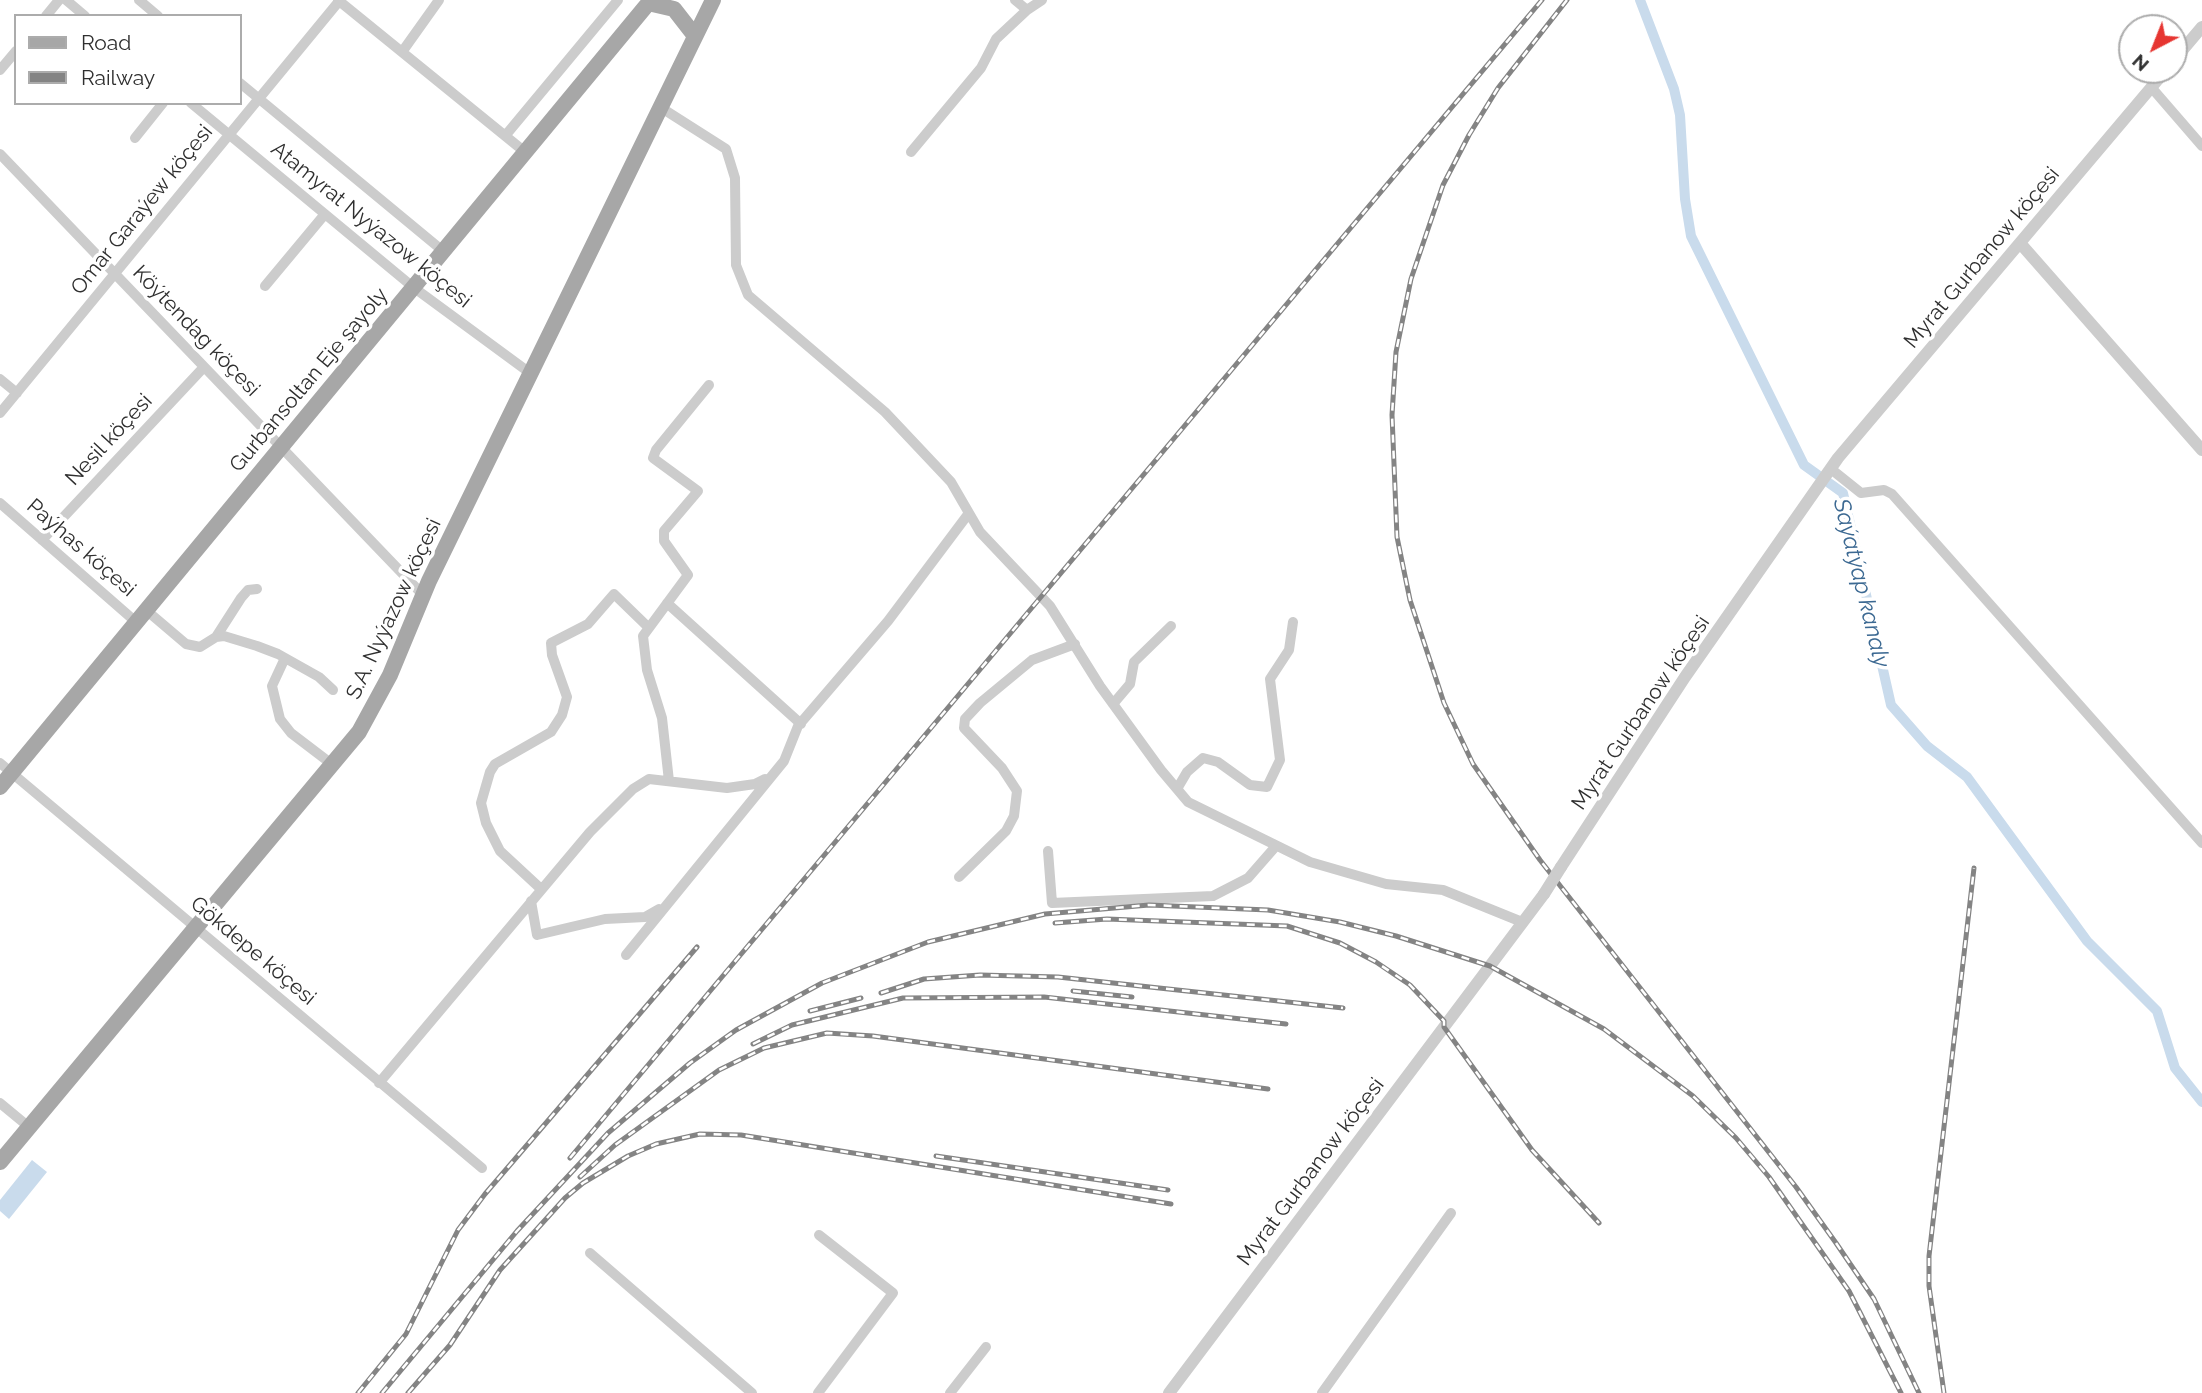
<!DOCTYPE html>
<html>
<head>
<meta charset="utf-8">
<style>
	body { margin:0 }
	#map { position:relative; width:2202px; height:1393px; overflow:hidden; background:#fff; font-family:Raleway,sans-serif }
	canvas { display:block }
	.legend { position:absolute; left:14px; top:14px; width:228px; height:91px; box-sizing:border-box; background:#fff; border:2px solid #acacac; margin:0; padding:9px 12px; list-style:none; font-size:21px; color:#2f2f2f }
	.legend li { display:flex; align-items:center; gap:14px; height:35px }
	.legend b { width:35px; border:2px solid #acacac }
	.north { position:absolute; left:2118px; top:14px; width:70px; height:70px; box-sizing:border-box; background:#fff; border:2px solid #acacac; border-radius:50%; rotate:222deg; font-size:19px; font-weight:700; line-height:28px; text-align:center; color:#2f2f2f }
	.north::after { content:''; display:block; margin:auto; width:24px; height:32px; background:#e63531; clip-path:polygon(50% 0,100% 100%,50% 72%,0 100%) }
</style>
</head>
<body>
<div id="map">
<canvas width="2202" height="1393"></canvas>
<ul class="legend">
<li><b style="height:9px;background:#a7a7a7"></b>Road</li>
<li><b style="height:9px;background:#848484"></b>Railway</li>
</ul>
<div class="north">N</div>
</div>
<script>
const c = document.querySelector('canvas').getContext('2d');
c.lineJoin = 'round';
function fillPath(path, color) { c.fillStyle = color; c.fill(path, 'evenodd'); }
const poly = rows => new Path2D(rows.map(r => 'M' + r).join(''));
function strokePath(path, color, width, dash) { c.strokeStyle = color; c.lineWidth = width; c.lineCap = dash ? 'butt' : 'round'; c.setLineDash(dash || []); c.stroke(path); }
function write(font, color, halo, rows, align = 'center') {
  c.font = font + ' Raleway,sans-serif'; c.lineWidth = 7; c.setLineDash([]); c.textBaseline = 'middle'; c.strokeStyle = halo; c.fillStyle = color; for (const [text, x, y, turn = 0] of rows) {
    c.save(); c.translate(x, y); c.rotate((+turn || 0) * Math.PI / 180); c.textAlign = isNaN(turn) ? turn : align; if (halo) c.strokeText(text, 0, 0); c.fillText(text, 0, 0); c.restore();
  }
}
const water = poly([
	[32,1160,47,1172,9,1219,0,1211,0,1200]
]);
const canal = poly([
	[1640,0,1674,89,1680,115,1685,199,1691,236,1804,465,1843,493,1891,705,1927,746,1967,777,2087,941,2157,1011,2175,1068,2202,1102]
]);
const minor = poly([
	[66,0,85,16],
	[139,0,158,16],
	[338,0,525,152],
	[1015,0,1027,10],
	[46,16,59,0],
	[402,52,439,0],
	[0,70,16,51],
	[240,83,443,251],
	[2151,87,2202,146],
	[191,103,413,287,530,373],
	[660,107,726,149,735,178,736,265,748,295,885,412,951,482,980,532,1050,606,1100,686,1161,770,1188,802,1310,862,1386,884,1443,890,1522,922],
	[505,136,618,0],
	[135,138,163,103],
	[911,152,981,68,996,39,1027,10,1042,0],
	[0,154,423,595],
	[265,286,325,214],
	[0,379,17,393],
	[0,413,340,0],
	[1831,469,1861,493,1884,490,1892,494,2202,843],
	[0,503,136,622],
	[42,540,204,367],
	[667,603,801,724],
	[146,610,186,644,200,647,216,637,224,636,257,646,278,654,319,677,333,690],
	[216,637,241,598,248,590,257,589],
	[285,658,272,686,280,719,291,733,333,765],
	[1113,704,1130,684,1134,662,1171,626],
	[0,763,482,1168],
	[669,781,662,718,647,670,643,636,688,575,664,541,664,531,698,491,653,458,656,450,709,385],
	[1177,789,1187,772,1203,758,1218,762,1250,785,1267,787,1280,760,1270,679,1289,650,1293,622],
	[1048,851,1052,903,1213,896,1248,878,1276,846],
	[959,877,1006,831,1014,816,1017,791,1002,768,964,728,965,719,980,703,1032,660,1075,644],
	[541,889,500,851,486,823,481,803,490,772,495,764,551,732,562,715,567,697,552,655,551,643,588,624,614,594,648,627],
	[531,901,537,935,605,919,645,917,659,909],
	[626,955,784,761,798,726,888,621,969,513],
	[379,1083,590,832,633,789,649,779,727,788,755,784,765,779],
	[0,1103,29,1127],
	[590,1253,752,1393],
	[818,1393,893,1293,819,1235],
	[950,1393,986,1347],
	[1322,1393,1451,1213]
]);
const tertiary = poly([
	[2174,60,2202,27],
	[2020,243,2202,450],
	[1561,867,1685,677,1838,458,2166,70],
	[1169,1393,1544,894]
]);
const primary = poly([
	[648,3,674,9,695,36],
	[0,787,651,0],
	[0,1162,359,732,390,675,429,581,713,0]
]);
const rail = poly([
	[1567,0,1498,88,1469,135,1443,185,1411,279,1396,352,1392,415,1397,537,1410,600,1444,703,1473,764,1540,860,1796,1187,1836,1243,1874,1299,1919,1393],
	[1055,923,1107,919,1287,926,1340,943,1376,962,1410,985,1444,1021,1444,1027,1532,1150,1599,1223],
	[1073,991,1132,997],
	[881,993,924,979,980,975,1058,977,1343,1008],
	[810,1011,861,998],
	[753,1044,792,1025,903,998,1044,997,1286,1024],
	[936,1156,1168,1190],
	[570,1158,1542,0],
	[580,1177,615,1145,719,1070,764,1048,827,1033,873,1036,1268,1089],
	[358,1393,406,1334,458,1230,485,1194,697,947],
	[382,1393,517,1231,608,1133,690,1063,736,1030,822,983,928,942,1045,914,1149,905,1268,910,1340,922,1396,936,1490,966,1604,1029,1693,1096,1736,1138,1769,1177,1849,1291,1901,1393],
	[408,1393,450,1345,500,1270,565,1198,583,1183,628,1156,656,1144,700,1134,741,1135,1171,1204],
	[1944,1393,1929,1286,1929,1256,1974,868]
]);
const tertiaryBridge = poly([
	[1544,894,1561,867]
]);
const streetNames = [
	["Omar Garaýew köçesi",142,210,-51],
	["Atamyrat Nyýazow köçesi",371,225,39],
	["Myrat Gurbanow köçesi",1982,258,-50],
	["Köýtendag köçesi",196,331,46],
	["Gurbansoltan Eje şayoly",309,380,-50],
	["Nesil köçesi",109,440,-47],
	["Paýhas köçesi",81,548,41],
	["S.A. Nyýazow köçesi",394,609,-65],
	["Myrat Gurbanow köçesi",1641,713,-56],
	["Gökdepe köçesi",253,951,40],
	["Myrat Gurbanow köçesi",1311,1172,-53]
];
const waterNames = [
	["Saýatýap kanaly",1861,583,76]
];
fillPath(water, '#c9dbec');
strokePath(canal, '#c9dbec', 10);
strokePath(minor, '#ccc', 10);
strokePath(tertiary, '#ccc', 12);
strokePath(primary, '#a7a7a7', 16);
strokePath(rail, '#848484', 5);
strokePath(rail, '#fff', 2.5, [8]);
strokePath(tertiaryBridge, '#ccc', 12);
write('21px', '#2f2f2f', '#fff', streetNames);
write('italic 23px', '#3c6992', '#fff', waterNames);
</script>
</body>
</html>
